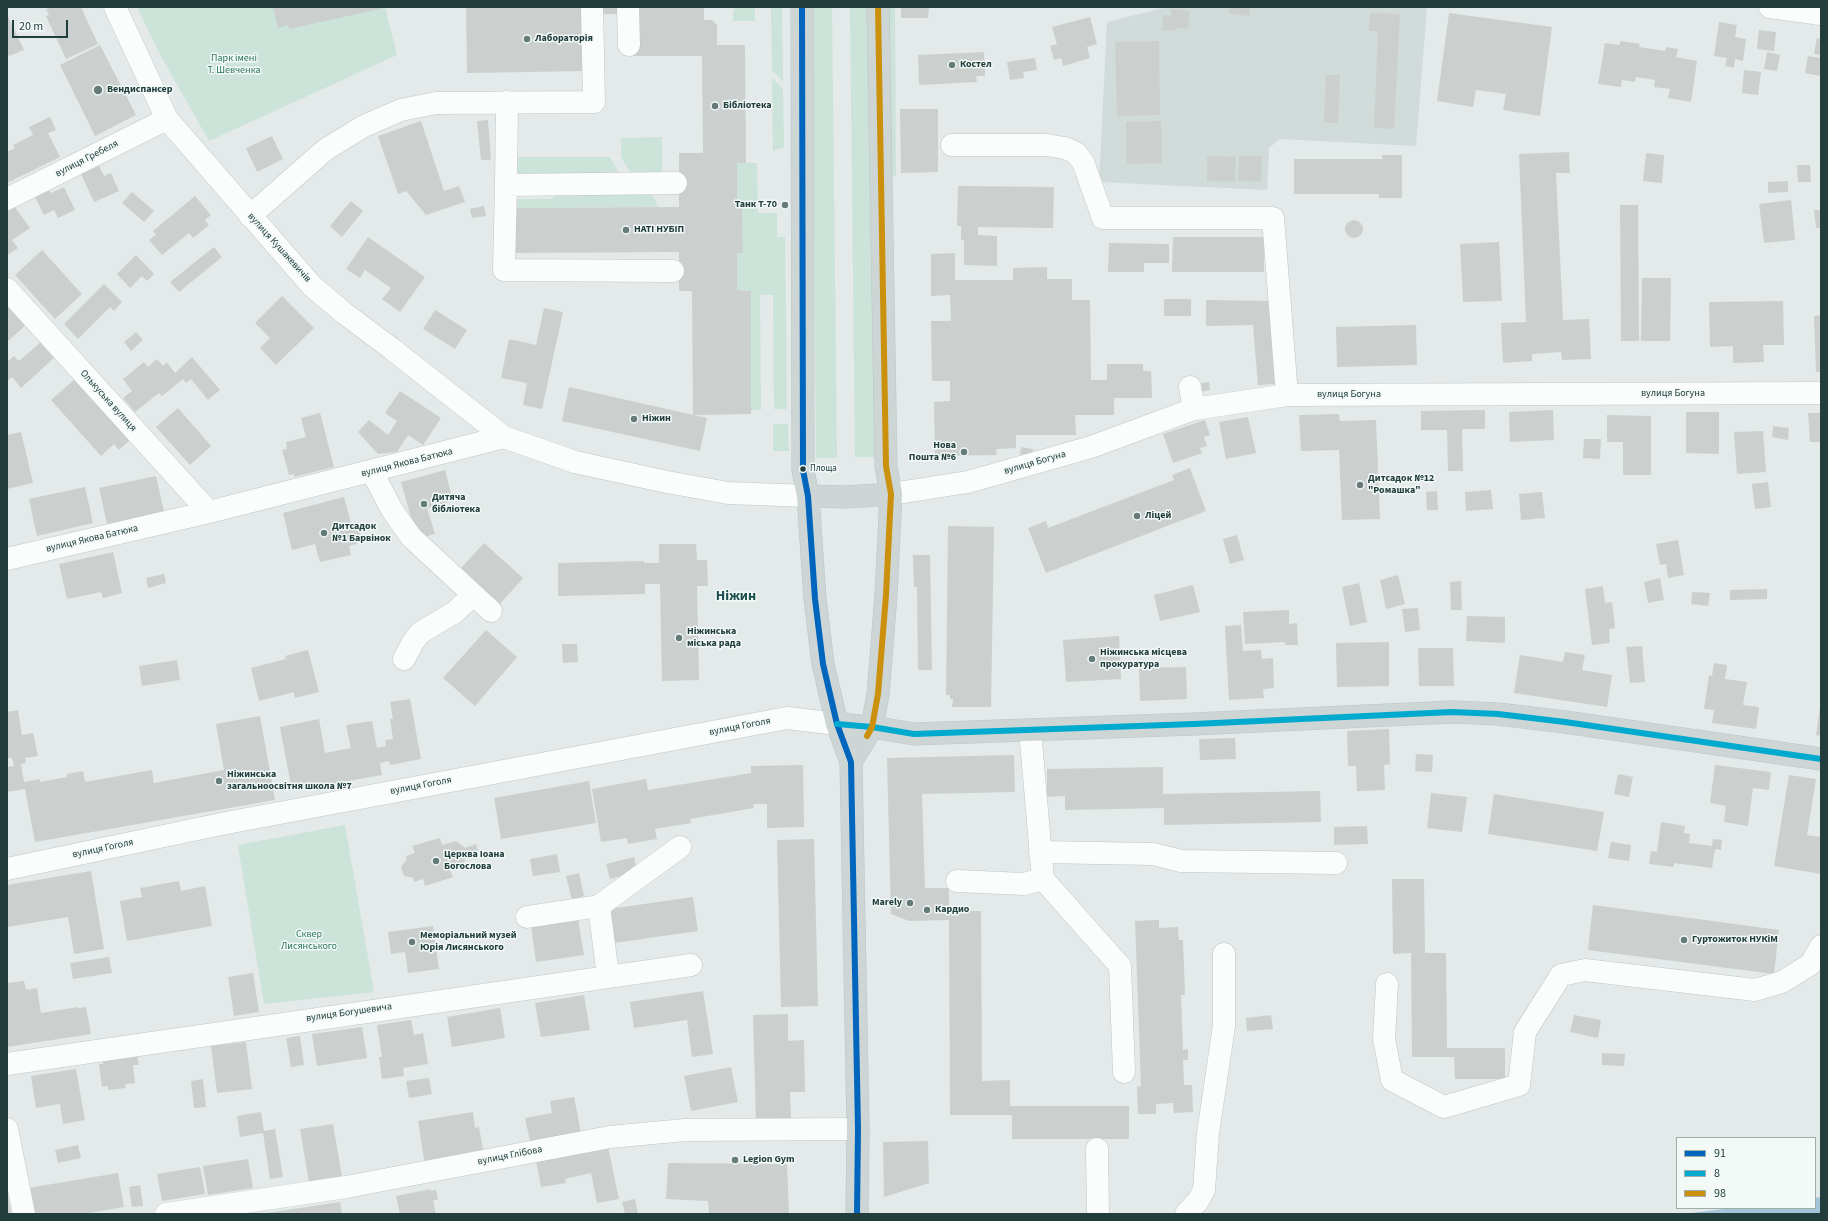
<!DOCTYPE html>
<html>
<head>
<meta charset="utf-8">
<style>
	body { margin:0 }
	#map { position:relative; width:1828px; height:1221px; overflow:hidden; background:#e4e9e9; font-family:"Source Sans 3",sans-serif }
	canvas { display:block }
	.frame { position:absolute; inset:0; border:8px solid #213e3d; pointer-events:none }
	.legend { position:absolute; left:1676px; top:1137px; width:140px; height:72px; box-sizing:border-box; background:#f2f9f7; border:1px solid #9eaead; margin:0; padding:5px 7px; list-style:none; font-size:12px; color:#213e3d }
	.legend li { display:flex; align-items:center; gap:8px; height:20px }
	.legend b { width:20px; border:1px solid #9eaead }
	.scale { position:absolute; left:12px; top:20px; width:56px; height:18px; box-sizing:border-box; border:2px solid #213e3d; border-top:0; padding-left:5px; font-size:12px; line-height:14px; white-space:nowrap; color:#213e3d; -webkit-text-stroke:3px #f2f9f7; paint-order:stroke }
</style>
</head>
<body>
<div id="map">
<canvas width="1828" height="1221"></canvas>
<div class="frame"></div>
<ul class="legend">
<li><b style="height:5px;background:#0065bd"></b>91</li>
<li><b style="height:5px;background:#00a9ce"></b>8</li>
<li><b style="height:5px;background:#cc910c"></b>98</li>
</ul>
<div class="scale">20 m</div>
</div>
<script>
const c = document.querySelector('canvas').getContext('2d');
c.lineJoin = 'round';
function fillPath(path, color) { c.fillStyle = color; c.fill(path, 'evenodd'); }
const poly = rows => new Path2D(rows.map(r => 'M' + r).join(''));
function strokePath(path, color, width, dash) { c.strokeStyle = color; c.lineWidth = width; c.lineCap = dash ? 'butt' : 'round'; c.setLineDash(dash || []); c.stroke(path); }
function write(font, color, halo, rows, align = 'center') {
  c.font = font + ' "Source Sans 3",sans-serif'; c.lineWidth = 3; c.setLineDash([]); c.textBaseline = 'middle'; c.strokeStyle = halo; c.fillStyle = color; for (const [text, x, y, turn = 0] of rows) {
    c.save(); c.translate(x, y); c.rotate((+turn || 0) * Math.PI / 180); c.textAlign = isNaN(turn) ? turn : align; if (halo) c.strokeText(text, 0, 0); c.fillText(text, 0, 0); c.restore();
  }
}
const built = poly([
	[1167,7,1427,7,1416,146,1280,139,1269,148,1267,190,1099,182,1107,22]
]);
const green = poly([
	[137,7,385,7,397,55,209,141,158,51],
	[736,7,755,7,755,21,733,21,733,11],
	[771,7,782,7,783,81,772,70],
	[812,7,832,7,837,458,816,458],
	[850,7,872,7,876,457,855,457],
	[885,7,895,7,896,176,890,174],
	[772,78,783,89,784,147,773,151],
	[662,137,662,175,632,175,621,157,621,138],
	[512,157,610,157,620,175,512,175],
	[737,163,757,163,758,213,777,213,777,237,785,237,787,409,774,409,773,295,760,295,761,410,751,410,751,291,737,290,737,253,743,253,742,202,737,202],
	[558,192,651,192,658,207,510,208,510,199,552,199],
	[773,424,788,424,789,451,773,451],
	[345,825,374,992,264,1004,238,845]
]);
const water = poly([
	[1821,1197,1821,1214,1683,1214,1732,1208,1815,1208,1815,1198]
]);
const building = poly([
	[50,7,81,7,98,44,66,59,46,16,49,15,46,9],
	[273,7,379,7,380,9,289,29,288,25,278,28],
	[466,7,587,7,588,71,467,73],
	[602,7,619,7,619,14,602,14],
	[633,7,704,7,704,20,712,20,717,25,717,45,745,45,746,163,737,163,737,202,742,202,743,253,737,253,737,290,751,291,751,414,693,415,692,291,679,291,679,252,510,253,510,208,679,207,679,153,703,153,702,56,633,56],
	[901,7,929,7,928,18,901,18],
	[1230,7,1250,7,1249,16,1229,14],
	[1171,9,1190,11,1188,29,1176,28,1176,31,1162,30,1163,15,1171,16],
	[1370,13,1400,14,1394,129,1374,128,1378,31,1369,31],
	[1449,13,1552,27,1540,116,1503,110,1506,94,1476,90,1473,107,1437,101],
	[7,14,24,50,9,56,7,52],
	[1090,17,1097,44,1087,47,1090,58,1063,66,1061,58,1054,60,1050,46,1057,44,1052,27],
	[1719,22,1737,25,1735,37,1746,39,1743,61,1735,59,1734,68,1725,66,1727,58,1714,56],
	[1759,30,1776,32,1774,51,1757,49],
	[1817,38,1821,39,1821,55,1814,54],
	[1159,41,1160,115,1117,116,1115,42],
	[1620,41,1640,44,1639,47,1665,51,1666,47,1678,49,1676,57,1697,61,1691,102,1668,98,1670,89,1654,87,1655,80,1636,77,1635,82,1622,80,1621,87,1598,84,1605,43,1620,45],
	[100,45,136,115,95,136,60,65],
	[984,52,985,76,976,76,977,82,919,85,918,55],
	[1767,52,1780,55,1777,71,1764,69],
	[1808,56,1821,58,1821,76,1805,73],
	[1035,58,1037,70,1023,72,1024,78,1010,80,1007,62],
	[1744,70,1761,72,1758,95,1742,93],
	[1326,75,1340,75,1338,123,1324,123],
	[900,109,938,109,938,172,901,173],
	[50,117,56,130,48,133,60,157,7,183,7,152,15,148,13,145,33,135,29,127],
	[488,120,491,160,481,160,477,121],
	[421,121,444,191,459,186,465,202,426,215,406,191,398,194,378,136],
	[1161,121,1162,163,1127,164,1126,122],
	[272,136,283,159,257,172,246,148],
	[1569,152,1570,173,1556,173,1563,320,1589,319,1591,359,1562,360,1561,352,1532,354,1532,361,1503,363,1501,323,1526,322,1519,154],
	[1646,153,1664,155,1662,183,1643,181],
	[1382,155,1402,155,1402,198,1379,198,1379,194,1294,194,1294,159,1382,159],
	[1207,156,1236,157,1235,182,1207,181],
	[1239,156,1262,156,1261,182,1238,181],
	[98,164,104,176,111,173,119,191,94,202,80,172],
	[1797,165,1810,165,1811,182,1798,182],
	[1788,181,1788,192,1768,193,1768,182],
	[958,186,1054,187,1053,228,978,227,978,235,997,236,997,266,964,265,964,240,961,240,961,226,957,226],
	[64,187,75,210,58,218,54,210,44,215,35,197,49,190,51,193],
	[132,192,154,211,144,222,122,203],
	[195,196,211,215,205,220,209,225,193,238,189,233,162,255,149,240,156,235,153,231],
	[1791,200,1795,240,1764,243,1759,204],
	[351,201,363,211,342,237,330,226],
	[1620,205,1638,205,1639,341,1621,341],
	[484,206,486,216,472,218,470,209],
	[15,207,30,228,12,240,18,248,7,255,7,212],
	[1814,210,1821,210,1821,228,1816,228],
	'1345 229a9 9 0 1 1 18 0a9 9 0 1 1-18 0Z',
	[368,237,425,277,400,312,382,299,391,288,365,270,360,278,346,269],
	[1173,237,1264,237,1264,272,1172,272],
	[1499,242,1502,301,1463,302,1460,244],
	[1109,243,1169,244,1169,263,1144,263,1144,272,1108,272],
	[214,247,222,257,179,292,170,282],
	[42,250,82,294,55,319,15,275],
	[955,253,955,280,1013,280,1013,268,1047,267,1047,279,1072,279,1072,300,1090,300,1091,380,1107,380,1107,364,1143,364,1143,371,1151,371,1152,398,1114,398,1114,415,1075,415,1076,435,1016,435,1016,448,996,449,997,455,935,456,934,402,950,401,950,381,932,381,931,321,951,321,950,295,931,296,931,254],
	[136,255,154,274,147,281,142,276,130,288,117,274],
	[1642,278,1671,278,1670,341,1641,341],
	[104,284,122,302,114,311,110,307,78,339,64,324],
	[282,296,314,328,276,365,260,348,270,338,255,323],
	[1164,299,1191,299,1191,316,1164,316],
	[1206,300,1269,301,1275,384,1258,385,1253,325,1206,326],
	[1783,301,1784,345,1763,345,1764,362,1733,363,1733,346,1710,347,1709,302],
	[7,302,27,324,7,342],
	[544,308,563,312,542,409,523,405,527,383,501,378,509,339,536,345],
	[435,310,467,330,455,349,423,329],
	[1821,315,1821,372,1816,372,1814,316],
	[1416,325,1417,365,1337,367,1336,327],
	[136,332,143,340,131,351,124,342],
	[41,342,55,357,21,388,12,377,9,380,7,378,7,362,14,356,19,361],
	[192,357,220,390,208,400,191,379,186,383,183,379,162,396,159,393,135,412,123,398,132,391,123,379,144,362,148,367,157,359,163,366,167,362,175,373],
	[75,379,130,440,119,450,114,444,101,456,51,400],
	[1209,382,1210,390,1199,392,1197,384],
	[569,387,707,418,700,451,562,421],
	[400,391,441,418,423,445,408,435,397,452,378,454,358,432,369,420,388,435,397,421,385,413],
	[178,408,211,446,190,465,156,427],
	[1485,410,1485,429,1462,429,1463,471,1448,471,1447,430,1421,430,1421,411],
	[1553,410,1554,440,1510,442,1509,412],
	[1686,412,1719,412,1719,454,1686,453],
	[320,413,334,467,294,477,294,474,289,475,282,450,287,449,286,442,306,437,301,418],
	[1808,413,1821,413,1821,442,1810,442],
	[1339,414,1340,421,1376,420,1380,519,1342,520,1339,450,1301,451,1299,415],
	[1607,415,1651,416,1651,475,1623,475,1623,442,1607,442],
	[1248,417,1256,453,1226,459,1219,422],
	[1205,420,1210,435,1204,437,1207,446,1200,448,1202,453,1173,463,1163,434],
	[1773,426,1789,428,1788,440,1772,437],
	[1763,431,1766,472,1737,474,1734,432],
	[21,432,33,483,7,489,7,435],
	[1584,439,1601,439,1600,459,1583,458],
	[1021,447,1033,449,1032,456,1020,454],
	[1190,468,1206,511,1046,573,1028,528,1046,521,1048,528,1174,480,1172,475],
	[445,470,453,501,427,508,435,534,417,539,401,482],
	[156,476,164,511,107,524,99,488],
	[1768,482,1771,507,1755,509,1752,484],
	[85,487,93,523,37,536,29,499],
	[1491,490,1493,509,1466,511,1465,492],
	[1437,491,1438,510,1427,510,1426,492],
	[1542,492,1545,518,1521,520,1519,494],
	[344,497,351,523,357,522,362,542,349,546,351,555,320,562,315,544,292,550,283,513],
	[948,526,994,527,991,707,952,707,953,699,950,699,950,695,946,695],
	[1237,535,1244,560,1230,564,1223,539],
	[1678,540,1684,575,1668,578,1666,564,1660,565,1656,544],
	[484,543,523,578,500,604,487,592,485,594,476,586,478,584,461,568],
	[659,544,696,544,697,560,707,560,708,586,697,586,699,680,662,681,660,584,645,584,645,594,558,596,558,563,644,561,644,563,659,563],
	[113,552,122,593,103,598,101,592,67,599,59,564],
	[913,555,930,555,932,670,918,670,917,587,914,587],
	[164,574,166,583,148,588,146,578],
	[1398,575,1405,604,1386,609,1380,580],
	[1660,578,1664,600,1648,603,1644,582],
	[1461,581,1462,610,1451,610,1450,582],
	[1359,583,1367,622,1350,626,1342,587],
	[1193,585,1200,612,1160,621,1154,595],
	[1603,586,1605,603,1612,602,1615,628,1609,629,1610,643,1592,645,1585,589],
	[1767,589,1767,599,1730,600,1730,590],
	[1692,592,1710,593,1708,606,1691,604],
	[1418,608,1420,630,1405,632,1402,609],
	[1289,610,1289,624,1297,623,1298,645,1285,645,1285,642,1245,644,1243,612],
	[1467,616,1505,617,1505,643,1466,641],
	[1241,625,1243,651,1261,650,1262,659,1273,658,1274,688,1263,689,1264,698,1229,700,1225,626],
	[486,630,517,657,475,706,443,678],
	[1119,636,1121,679,1066,682,1063,640],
	[1389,642,1389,686,1337,687,1336,643],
	[562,644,577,644,578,662,563,663],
	[1642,646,1645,682,1630,683,1626,647],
	[1418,648,1453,648,1454,686,1419,686],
	[308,650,319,692,295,698,294,692,259,701,251,668,286,659,285,656],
	[1565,652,1585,655,1582,670,1612,675,1607,707,1514,693,1520,655,1563,662],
	[177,660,180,680,142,686,139,666],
	[1714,663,1727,665,1725,679,1747,682,1743,705,1759,707,1756,729,1712,723,1714,710,1704,709,1709,675,1712,676],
	[1186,667,1187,699,1140,701,1139,668],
	[410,699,421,759,390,765,389,761,380,763,382,775,292,791,280,727,319,719,325,753,351,748,346,725,372,721,377,748,386,746,385,740,393,739,390,719,393,719,390,702],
	[1820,706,1821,706,1821,736,1816,735],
	[18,710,22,735,33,733,38,756,25,758,26,763,21,764,24,782,40,779,40,782,67,777,67,774,83,771,85,782,152,770,154,783,224,770,216,724,260,716,275,800,35,842,25,789,7,792,7,767,14,766,12,758,7,758,7,712],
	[1389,729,1390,764,1384,765,1385,790,1357,791,1356,766,1348,766,1347,731],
	[1235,738,1236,759,1200,760,1199,739],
	[1416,754,1433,755,1432,772,1415,771],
	[1014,755,1015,792,922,794,925,888,949,888,949,911,981,911,982,1081,1010,1080,1010,1106,1129,1106,1129,1139,1012,1139,1012,1115,950,1115,949,920,909,921,891,914,887,758],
	[803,765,804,827,767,828,767,804,753,804,754,808,690,819,691,823,655,829,657,839,628,844,627,838,601,842,592,789,646,779,648,790,751,773,751,766],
	[1715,765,1771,772,1769,790,1753,788,1748,826,1724,822,1726,806,1710,803],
	[1163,767,1163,794,1320,791,1321,822,1164,825,1164,808,1065,810,1065,796,1047,797,1047,769],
	[1618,774,1633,777,1629,797,1614,794],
	[1789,775,1816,779,1807,835,1821,837,1821,874,1774,866],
	[589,781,596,823,501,839,494,798],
	[1431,793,1467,797,1462,832,1427,828],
	[1494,794,1604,812,1597,851,1488,834],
	[1661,822,1685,826,1684,833,1690,834,1689,843,1712,846,1713,839,1722,840,1721,850,1715,849,1712,868,1674,863,1674,867,1649,864,1651,851,1657,852],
	[1367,826,1368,844,1334,845,1334,827],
	[440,838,442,845,456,841,465,848,476,844,478,851,467,855,463,865,450,870,453,877,425,886,423,879,414,882,413,878,404,876,401,867,407,859,406,856,415,853,412,846],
	[814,839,818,1006,781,1007,777,840],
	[1611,842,1631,845,1629,861,1608,858],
	[557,854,560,872,533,876,530,859],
	[634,857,637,872,610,879,606,864],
	[91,871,104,949,74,954,68,917,7,927,7,885],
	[579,873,584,896,572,900,566,876],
	[1392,879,1424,879,1425,953,1446,953,1447,1048,1505,1048,1505,1079,1455,1079,1454,1057,1412,1057,1411,953,1393,954],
	[179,881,181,891,205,886,212,926,127,941,120,901,142,897,140,888],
	[693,897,698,931,614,943,609,909],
	[1593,905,1779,930,1774,974,1588,950],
	[578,919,584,955,536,962,531,926],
	[1159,920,1159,928,1178,927,1179,940,1183,940,1185,995,1181,995,1183,1050,1188,1049,1188,1060,1183,1060,1184,1085,1192,1085,1193,1112,1174,1113,1173,1103,1156,1104,1156,1114,1138,1114,1137,1087,1141,1086,1135,921],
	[433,926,439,969,408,973,405,952,391,954,388,932],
	[109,957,112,973,73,979,70,963],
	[253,973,259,1012,234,1016,228,977],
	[24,981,26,990,37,988,41,1013,78,1007,78,1008,86,1007,91,1034,7,1047,7,983],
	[703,991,713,1054,692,1057,687,1020,634,1028,630,1002],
	[584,995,590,1030,541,1037,535,1003],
	[500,1008,505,1038,452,1047,447,1017],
	[788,1014,788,1041,804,1040,805,1092,790,1092,791,1121,756,1122,753,1015],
	[1271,1015,1273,1029,1247,1031,1246,1018],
	[1574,1015,1601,1020,1598,1038,1570,1032],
	[411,1020,414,1035,423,1033,428,1064,403,1068,404,1076,382,1079,379,1057,382,1057,377,1025],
	[362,1027,367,1058,317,1066,312,1034],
	[300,1036,304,1065,291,1067,286,1038],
	[246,1042,252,1089,217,1093,211,1046],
	[1602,1053,1625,1054,1624,1066,1602,1065],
	[137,1055,139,1065,133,1065,135,1083,125,1084,126,1088,108,1090,108,1086,102,1087,99,1064,103,1064,103,1059],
	[731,1067,738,1102,691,1111,684,1076],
	[76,1069,85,1120,63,1124,60,1104,36,1108,31,1076],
	[429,1078,432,1094,409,1098,406,1081],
	[203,1079,206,1107,194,1108,191,1081],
	[574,1097,581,1133,530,1141,525,1118,552,1113,550,1101],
	[261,1112,264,1131,275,1129,283,1177,270,1179,263,1133,240,1137,237,1116],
	[473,1112,475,1128,479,1127,484,1155,425,1165,418,1121],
	[333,1124,342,1177,309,1182,300,1129],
	[928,1141,929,1183,884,1197,883,1142],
	[78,1145,81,1158,58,1163,55,1150],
	[608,1147,619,1199,597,1203,591,1173,565,1179,566,1183,541,1187,536,1161],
	[248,1159,253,1188,208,1195,203,1166],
	[668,1163,787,1164,789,1214,709,1214,708,1201,666,1199],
	[200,1167,205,1194,162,1201,157,1174],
	[118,1173,124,1207,83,1214,32,1214,28,1188],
	[140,1185,143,1206,132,1207,129,1187],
	[431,1189,431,1191,436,1190,438,1199,433,1201,436,1214,400,1214,396,1196],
	[7,1196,8,1196,11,1214,7,1214],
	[635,1199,638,1214,625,1214,622,1202],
	[340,1202,342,1214,267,1214,267,1213]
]);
const minor = poly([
	[115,7,167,119,312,286,344,313,392,349,504,437],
	[628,7,629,45],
	[1770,7,1821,14],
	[507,102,506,185,676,183],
	[952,145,1046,145,1065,148,1076,153,1083,162,1103,218,1273,218,1287,395],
	[506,185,504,270,673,271],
	[7,199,167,119],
	[250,216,325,150,364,126,401,110,436,103,594,102,592,7],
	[7,289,209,512],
	[1190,387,1194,409],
	[372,472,392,510,411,537,491,611],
	[891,494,968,482,1091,447,1194,409,1287,395,1821,393],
	[7,559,209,512,504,437,575,462,667,482,728,493,808,496],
	[404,659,413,642,420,633,455,612,473,595],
	[1030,730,1043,879,1120,966,1124,1072],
	[1040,852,1153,854,1181,861,1336,863],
	[7,869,226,823,787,718,837,724],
	[957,881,1024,884,1043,879],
	[599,906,680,847],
	[527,917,599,906,608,976],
	[1387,984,1384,1039,1392,1080,1444,1107,1519,1085,1525,1032,1561,975,1585,970,1755,990,1782,982,1811,964,1821,946],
	[7,1064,691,965],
	[7,1129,24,1214],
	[1097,1149,1098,1214],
	[166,1214,346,1187,610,1137,685,1130,858,1129],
	[1186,1214,1198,1201,1204,1190,1208,1133,1224,1026,1224,954]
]);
const major = poly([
	[802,7,803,470,808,496,815,599,823,664,837,724,851,762,858,1129,857,1214],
	[808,496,847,497,891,494],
	[837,724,872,727,914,734,1194,724,1452,712,1498,714,1565,722,1821,759],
	[851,762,872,727,878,694,886,595,891,494,886,466,878,7]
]);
const bus1 = poly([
	[802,7,803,470,808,496,815,599,823,664,837,724,851,762,858,1129,857,1214]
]);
const bus2 = poly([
	[837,724,872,727,914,734,1194,724,1452,712,1498,714,1565,722,1821,759]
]);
const bus3 = poly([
	[867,736,872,727,878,694,886,595,891,494,886,466,878,7]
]);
const markers = [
	[527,39,4,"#657a79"],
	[952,65,4,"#657a79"],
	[98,90,5,"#657a79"],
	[715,106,4,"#657a79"],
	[785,205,4,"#657a79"],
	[626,230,4,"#657a79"],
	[634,419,4,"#657a79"],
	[964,452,4,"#657a79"],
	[803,469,3.5,"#213e3d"],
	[1360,485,4,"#657a79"],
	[424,504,4,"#657a79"],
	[1137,516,4,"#657a79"],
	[324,533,4,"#657a79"],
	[679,638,4,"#657a79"],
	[1092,659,4,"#657a79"],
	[219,781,4,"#657a79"],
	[436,861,4,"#657a79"],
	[910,903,4,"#657a79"],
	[927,910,4,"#657a79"],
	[1684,940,4,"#657a79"],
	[412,942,4,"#657a79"],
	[735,1160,4,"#657a79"]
];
const busNames = [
	["Площа",810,469]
];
const poiNames = [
	["Лабораторія",535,39],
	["Костел",960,65],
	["Вендиспансер",107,90],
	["Бібліотека",723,106],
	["Танк Т-70",777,205,"right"],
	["НАТІ НУБІП",634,230],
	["Ніжин",642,419],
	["Нова",956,446,"right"],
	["Пошта №6",956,458,"right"],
	["Дитсадок №12",1368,479],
	["\"Ромашка\"",1368,491],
	["Дитяча",432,498],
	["бібліотека",432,510],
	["Ліцей",1145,516],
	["Дитсадок",332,527],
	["№1 Барвінок",332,539],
	["Ніжинська",687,632],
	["міська рада",687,644],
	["Ніжинська місцева",1100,653],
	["прокуратура",1100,665],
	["Ніжинська",227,775],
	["загальноосвітня школа №7",227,787],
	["Церква Іоана",444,855],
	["Богослова",444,867],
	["Marely",902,903,"right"],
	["Кардио",935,910],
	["Меморіальний музей",420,936],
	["Юрія Лисянського",420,948],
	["Гуртожиток НУКіМ",1692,940],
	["Legion Gym",743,1160]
];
const parkNames = [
	["Парк імені",234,59],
	["Т. Шевченка",234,71],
	["Сквер",309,935],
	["Лисянського",309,947]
];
const streetNames = [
	["вулиця Гребеля",87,159,-27],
	["вулиця Кушакевичів",279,248,48],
	["вулиця Богуна",1673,394],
	["вулиця Богуна",1349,395],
	["Олькуська вулиця",108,401,48],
	["вулиця Якова Батюка",407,463,-14],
	["вулиця Богуна",1035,463,-16],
	["вулиця Якова Батюка",92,539,-13],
	["вулиця Гоголя",740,727,-11],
	["вулиця Гоголя",421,786,-11],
	["вулиця Гоголя",103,849,-12],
	["вулиця Богушевича",349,1013,-8],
	["вулиця Глібова",510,1156,-11]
];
const districtNames = [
	["Ніжин",736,597]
];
fillPath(built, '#d1dbd9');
fillPath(green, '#cce3d9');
fillPath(water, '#a3c5da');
fillPath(building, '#cbd0cf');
strokePath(minor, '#c1c6c6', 23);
strokePath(major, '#bcc5c5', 23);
strokePath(minor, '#fbfcfc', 22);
strokePath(major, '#cdd5d5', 22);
strokePath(bus1, '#0065bd', 6);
strokePath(bus2, '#00a9ce', 6);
strokePath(bus3, '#cc910c', 6);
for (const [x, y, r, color] of markers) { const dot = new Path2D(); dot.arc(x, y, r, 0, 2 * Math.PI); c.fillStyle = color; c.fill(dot); strokePath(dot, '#f2f9f7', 1.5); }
write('9px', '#213e3d', '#f2f9f7', busNames, 'left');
write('bold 10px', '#213e3d', '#f2f9f7', poiNames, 'left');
write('10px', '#2a7659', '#f2f9f7', parkNames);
write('10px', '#213e3d', '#f2f9f7', streetNames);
write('bold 14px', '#1c5050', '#f2f9f7', districtNames);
</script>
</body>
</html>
